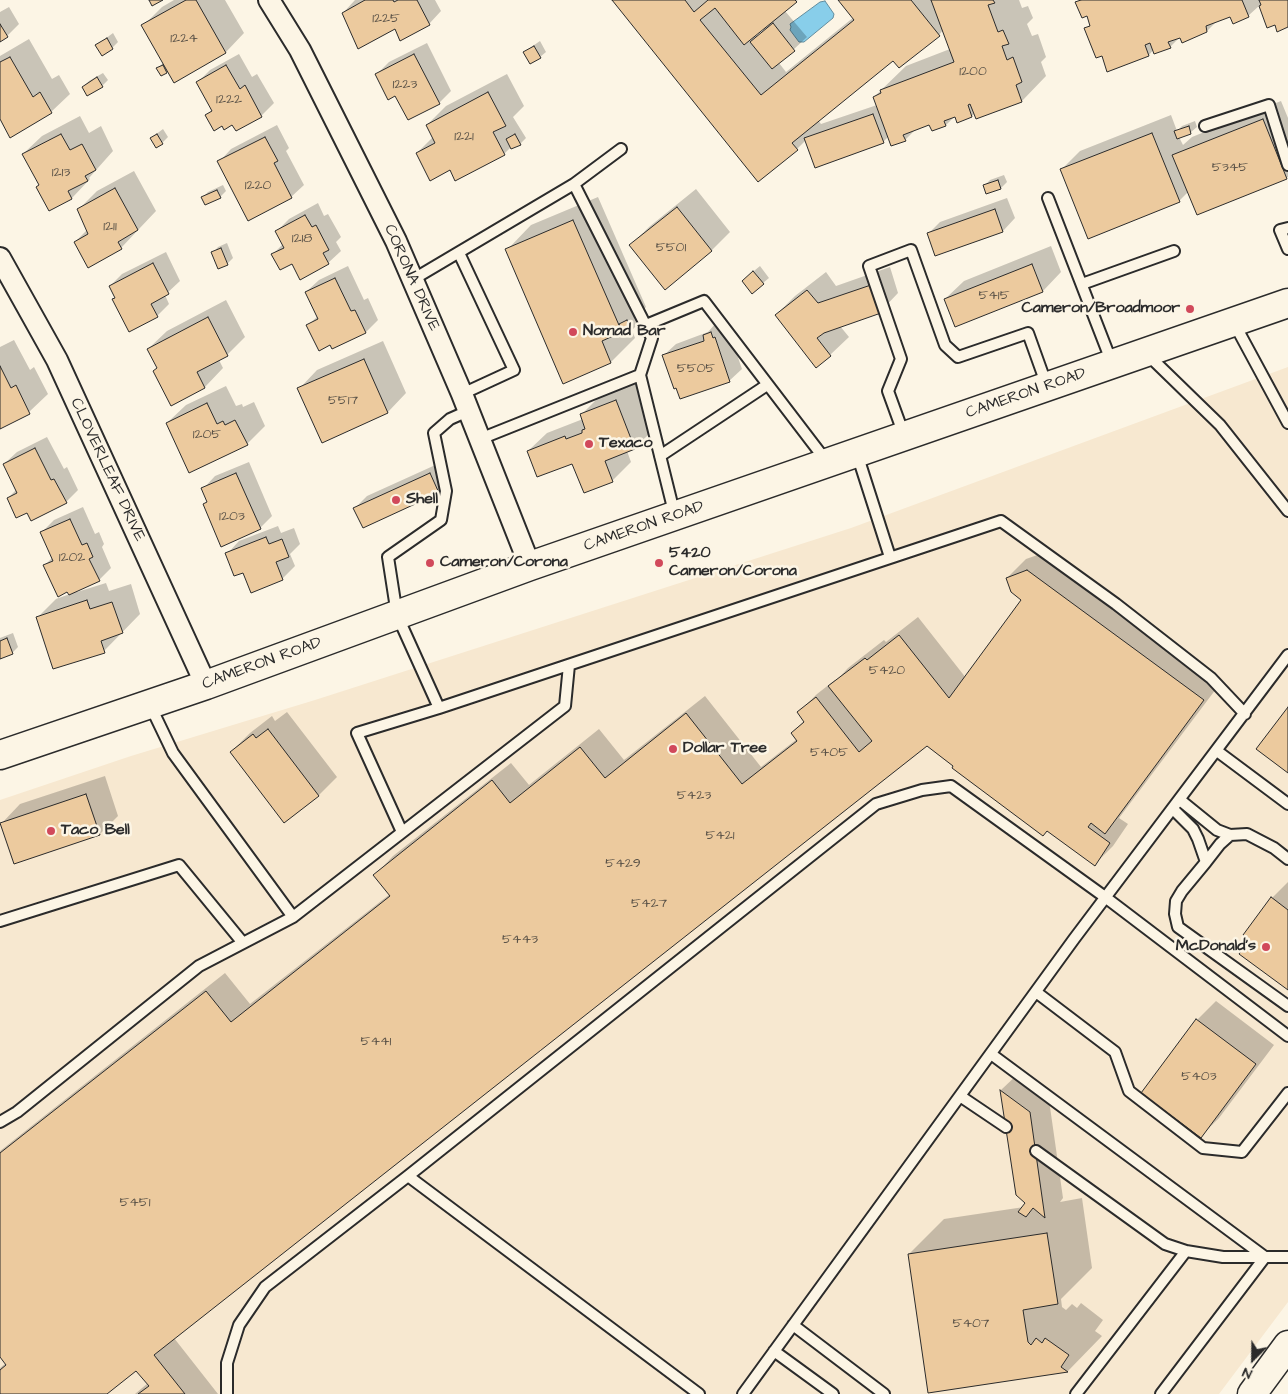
<!DOCTYPE html>
<html>
<head>
<meta charset="utf-8">
<style>
	body { margin:0 }
	#map { position:relative; width:1288px; height:1394px; overflow:hidden; background:#fcf5e5; font-family:"Architects Daughter",sans-serif }
	canvas { display:block }
	.north { position:absolute; left:1228px; top:1334px; width:50px; height:50px; -webkit-text-stroke:4px #fcf5e5; paint-order:stroke; rotate:203deg; font-size:14px; font-weight:700; line-height:20px; text-align:center; color:#2b2b2b }
	.north::after { content:''; display:block; margin:auto; width:18px; height:22px; background:#2b2b2b; clip-path:polygon(50% 0,100% 100%,50% 72%,0 100%) }
</style>
</head>
<body>
<div id="map">
<canvas width="1288" height="1394"></canvas>
<div class="north">N</div>
</div>
<script>
const c = document.querySelector('canvas').getContext('2d');
c.lineJoin = 'round';
function fillPath(path, color) { c.fillStyle = color; c.fill(path, 'evenodd'); }
const poly = rows => new Path2D(rows.map(r => 'M' + r).join(''));
function strokePath(path, color, width, dash) { c.strokeStyle = color; c.lineWidth = width; c.lineCap = dash ? 'butt' : 'round'; c.setLineDash(dash || []); c.stroke(path); }
function write(font, color, halo, rows, align = 'center') {
  c.font = font + ' "Architects Daughter",sans-serif'; c.lineWidth = 5; c.setLineDash([]); c.textBaseline = 'middle'; c.strokeStyle = halo; c.fillStyle = color; for (const [text, x, y, turn = 0] of rows) {
    c.save(); c.translate(x, y); c.rotate((+turn || 0) * Math.PI / 180); c.textAlign = isNaN(turn) ? turn : align; if (halo) c.strokeText(text, 0, 0); c.fillText(text, 0, 0); c.restore();
  }
}
const built = poly([
	[1288,367,1288,1302,1219,1394,0,1394,0,800,131,756,315,700,851,528]
]);
const water = poly([
	[825,1,834,14,833,18,804,42,799,42,790,30,791,27,790,24,820,2,825,1]
]);
const shadow = poly([
	[174,0,225,0,244,33,226,52,175,81,168,70,161,75,158,68,164,62,143,26,162,7],
	[355,0,435,0,441,11,429,24,395,27,343,13],
	[613,0,798,0,785,11,807,37,779,63,786,72,854,17,840,0,1019,0,1022,8,1028,6,1033,18,1027,24,1032,36,1038,34,1046,57,1041,62,1046,76,1022,101,976,117,975,113,972,116,956,115,946,125,930,124,916,129,905,140,889,136,883,142,806,140,797,149],
	[762,29,764,30,757,36,756,34],
	[943,30,950,49,906,66,874,97,877,105,821,124,818,120,893,59,939,35],
	[1079,0,1288,0,1288,26,1276,24,1268,26,1260,5,1248,16,1231,16,1217,21,1207,31,1181,36,1170,47,1154,49,1149,55,1102,55,1086,29,1091,23,1087,14,1077,2],
	[9,7,19,24,7,36,0,41,0,12],
	[113,33,118,42,112,48,97,45],
	[29,39,52,79,59,75,70,94,51,112,0,116,0,56],
	[540,41,546,52,540,57,524,52],
	[427,43,451,91,439,103,396,94,377,74,389,62],
	[239,54,252,77,257,74,274,103,261,116,236,130,233,124,207,115,213,109,198,82,210,70],
	[103,73,108,80,102,86,83,87,89,81],
	[507,74,524,106,513,117,526,138,520,144,511,147,504,154,450,169,417,153,433,137,427,125,446,106],
	[1281,101,1288,118,1288,177,1286,178,1188,192,1179,201,1061,170,1080,151,1171,115,1177,131,1182,126,1195,121,1197,127,1191,132,1179,137,1183,145,1192,137],
	[80,116,89,133,101,126,113,151,89,178,90,179,72,198,49,210,40,185,23,154,42,136],
	[277,125,289,148,286,151,304,185,291,197,219,162,231,149],
	[163,129,168,137,162,143,151,138],
	[134,171,156,211,121,248,75,242,87,230,78,210,97,191],
	[1004,175,1007,182,1001,188,987,193,984,186,990,180],
	[223,185,226,191,220,197,202,198,208,192],
	[696,189,730,232,712,250,665,288,631,245,649,227],
	[598,197,646,307,634,318,637,325,632,330,635,338,611,362,564,383,507,250,531,225],
	[1007,198,1015,218,1003,231,936,255,928,234,940,222],
	[318,203,324,216,328,214,341,237,336,242,341,251,328,263,300,278,292,263,273,254,283,244,277,231,289,219],
	[227,243,233,258,227,264,213,253,218,247],
	[1051,246,1061,272,1043,291,945,299,964,281],
	[166,252,180,281,165,295,169,304,157,316,116,297,110,286,122,274],
	[348,266,364,300,368,298,378,320,366,332,333,348,308,325,318,316,306,292,319,280],
	[760,266,769,278,763,283,749,275],
	[890,267,898,293,880,312,840,326,849,337,830,355,776,315,795,296,826,272,836,286],
	[226,300,245,337,227,355,219,360,223,368,205,387,171,404,158,368,148,349,167,331],
	[716,323,727,326,742,369,729,381,677,387,663,356,676,344,708,332],
	[14,340,30,370,34,367,48,394,29,412,0,427,0,347],
	[383,341,406,393,388,412,322,441,299,389,317,370],
	[635,383,653,430,635,448,627,451,631,462,613,480,584,492,573,462,528,451,547,433,583,419,581,415,600,396],
	[226,386,236,406,242,404,243,407,254,402,265,426,247,444,167,423,186,405],
	[47,437,64,469,67,467,78,490,66,502,27,511,8,498,17,489,4,464,17,452],
	[249,462,272,516,260,528,204,505,208,501,203,489,215,476],
	[442,462,450,480,438,492,355,508,367,496],
	[83,507,95,534,99,532,104,544,102,547,111,568,99,580,76,590,77,592,106,583,109,591,131,584,140,614,104,651,38,617,56,599,70,594,45,565,53,557,42,532,54,520],
	[278,526,281,533,294,528,300,544,290,554,295,566,282,579,244,571,227,554,239,541],
	[1046,552,1222,681,1119,818,1128,824,1113,846,1095,864,927,745,174,1338,218,1394,135,1394,148,1383,136,1369,105,1394,0,1394,0,1368,6,1363,0,1355,0,1151,225,973,250,1004,390,894,375,875,393,856,511,763,529,785,599,729,624,760,705,696,761,767,797,739,792,733,805,720,799,712,817,694,835,680,836,681,848,668,884,640,886,642,918,617,966,678,1023,600,1007,578,1026,559],
	[13,633,18,647,12,653,0,658,0,638],
	[287,712,337,777,319,795,284,822,231,752,250,733,272,716,275,721],
	[105,776,118,816,100,834,2,823,20,804],
	[1288,882,1288,988,1250,940,1272,898],
	[1216,1001,1274,1045,1219,1118,1201,1136,1143,1093,1197,1020],
	[1020,1072,1048,1093,1063,1198,1060,1202,1082,1198,1092,1268,1061,1299,1062,1307,1066,1310,1072,1304,1077,1308,1081,1303,1103,1320,1095,1331,1102,1336,1068,1371,929,1391,909,1254,944,1219,1024,1207,1027,1202,1017,1194,1001,1090]
]);
const building = poly([
	[149,0,163,0,152,6,149,0],
	[186,0,196,0,226,53,174,83,141,25,186,0],
	[365,0,393,0,394,2,398,0,417,0,430,25,400,41,395,29,358,49,342,13,365,0],
	[612,0,685,0,694,12,708,0,795,0,797,2,744,45,715,8,700,20,761,95,854,20,838,0,911,0,940,36,899,68,893,61,792,143,798,150,758,182,612,0],
	[931,0,993,0,995,3,988,5,998,32,1003,30,1009,44,1002,46,1007,60,1013,57,1022,82,1016,85,1022,102,976,119,970,104,968,105,972,117,957,123,955,117,944,121,946,126,932,131,929,125,903,135,906,141,891,146,873,97,881,93,880,90,954,62,931,0],
	[1081,0,1242,0,1249,17,1233,24,1230,17,1206,26,1207,32,1182,43,1180,38,1168,42,1171,48,1154,54,1150,43,1145,45,1149,56,1107,72,1102,56,1096,58,1084,28,1090,26,1087,16,1082,18,1075,2,1081,0],
	[1259,0,1288,0,1288,27,1277,32,1275,25,1267,28,1259,6,1261,5,1259,0],
	[773,23,795,51,772,69,750,42,773,23],
	[0,24,8,37,0,42,0,24],
	[107,38,113,49,102,56,95,45,107,38],
	[534,46,541,58,530,64,523,52,534,46],
	[414,54,440,104,408,120,395,96,388,100,375,74,414,54],
	[10,57,33,97,40,92,52,113,10,138,0,119,0,62,10,57],
	[163,65,167,73,161,76,156,68,163,65],
	[226,65,240,89,245,85,262,117,236,131,232,125,224,130,222,126,214,131,205,115,212,111,196,82,226,65],
	[97,77,103,87,87,96,82,87,97,77],
	[488,92,506,126,493,132,505,155,455,181,450,170,430,181,416,153,435,143,426,125,488,92],
	[873,114,884,143,815,168,804,138,873,114],
	[1263,119,1287,179,1197,215,1172,155,1263,119],
	[1189,126,1191,134,1177,139,1174,131,1189,126],
	[1152,133,1180,202,1088,239,1060,169,1152,133],
	[61,134,70,150,82,144,96,170,85,176,88,181,68,191,72,199,49,211,36,187,39,185,22,154,61,134],
	[157,134,163,144,156,148,150,138,157,134],
	[515,134,521,145,511,149,506,139,515,134],
	[265,137,278,161,274,163,292,198,248,221,217,161,265,137],
	[998,180,1001,189,986,194,983,185,998,180],
	[115,188,138,230,118,242,122,249,88,268,74,242,88,234,77,209,115,188],
	[217,190,221,198,205,205,201,197,217,190],
	[677,207,712,251,665,290,629,245,677,207],
	[995,209,1003,232,935,256,927,233,995,209],
	[305,215,312,227,316,225,329,250,323,253,329,264,300,280,292,264,280,270,271,254,284,248,275,231,305,215],
	[573,220,622,332,602,341,611,363,563,384,505,249,573,220],
	[221,248,228,265,218,269,211,252,221,248],
	[153,263,169,294,151,304,158,317,129,332,112,299,115,298,109,286,153,263],
	[1032,264,1043,292,955,327,944,299,1032,264],
	[753,271,764,284,752,294,742,281,753,271],
	[335,278,351,311,355,310,366,333,332,349,330,345,319,351,306,325,318,319,305,292,335,278],
	[871,285,881,313,824,333,817,338,831,356,816,368,775,315,807,290,818,303,871,285],
	[208,317,228,356,197,372,205,388,171,406,153,371,157,368,147,349,208,317],
	[627,320,632,332,624,335,619,324,627,320],
	[711,332,713,338,715,337,730,382,680,399,676,388,674,389,662,355,704,341,703,335,711,332],
	[364,359,388,413,322,443,297,388,364,359],
	[0,366,11,388,16,385,30,414,0,429,0,366],
	[616,400,635,449,605,461,613,482,584,493,572,464,537,477,527,451,565,436,566,439,582,433,582,430,585,429,580,414,616,400],
	[207,403,217,424,223,421,225,425,235,420,248,445,189,473,166,423,207,403],
	[35,448,51,480,54,479,67,503,31,521,27,513,16,518,7,498,17,493,3,464,35,448],
	[236,473,261,529,221,547,203,504,207,502,201,488,236,473],
	[430,473,439,493,363,528,353,508,430,473],
	[70,519,82,545,87,543,93,557,89,559,100,581,69,595,67,592,58,597,43,565,53,561,40,532,70,519],
	[266,537,269,544,282,539,289,557,276,562,283,580,251,593,243,573,234,576,225,553,266,537],
	[1027,570,1204,700,1105,834,1091,823,1088,827,1110,843,1095,866,1047,831,1043,836,952,768,953,766,927,746,154,1355,185,1394,138,1394,149,1386,136,1371,107,1394,0,1394,0,1370,6,1365,0,1357,0,1153,206,991,231,1022,390,896,373,875,492,780,510,803,580,747,605,778,686,713,742,784,797,741,791,733,804,722,797,712,816,697,859,752,872,741,828,686,865,658,867,660,899,635,949,698,1021,600,1011,592,1006,578,1027,570],
	[87,600,90,609,112,602,123,633,101,641,105,653,53,669,36,617,87,600],
	[7,638,13,654,0,659,0,641,7,638],
	[1288,707,1288,773,1256,749,1288,707],
	[268,729,319,796,284,823,230,752,253,734,256,738,268,729],
	[86,794,100,835,14,864,0,823,86,794],
	[1271,897,1288,910,1288,990,1239,954,1249,940,1243,935,1271,897],
	[1196,1019,1256,1064,1201,1138,1141,1093,1196,1019],
	[1000,1090,1030,1112,1045,1218,1033,1208,1026,1217,1018,1212,1025,1203,1016,1195,1000,1090],
	[1047,1233,1058,1304,1023,1310,1028,1342,1031,1345,1036,1338,1042,1343,1045,1338,1069,1355,1061,1367,1068,1372,928,1393,908,1254,1047,1233]
]);
const service = poly([
	[1205,126,1269,105,1288,165],
	[574,184,621,149],
	[1048,198,1112,363],
	[1288,228,1280,230,1288,249],
	[459,253,514,370,462,394],
	[412,280,574,184,652,338,640,375,675,516],
	[1082,284,1174,251],
	[1234,323,1288,423],
	[646,325,704,301,827,462],
	[1148,355,1220,425,1288,511],
	[904,435,888,391,901,359,869,266,911,250,945,345,958,357,1028,333,1047,386],
	[480,439,640,375],
	[857,454,890,557],
	[660,456,767,385],
	[150,705,173,753,293,917],
	[439,708,397,615,388,557,441,520,446,491,434,433,450,419,468,411],
	[1217,751,1288,804],
	[1180,800,1217,830,1230,835,1247,834,1274,848,1288,859],
	[1173,809,1193,829,1198,839,1206,862,1182,891,1176,901,1175,914,1178,927,1288,1006],
	[402,832,357,733,439,708,1001,521,1116,604,1211,678,1245,714],
	[1206,862,1220,844,1230,835],
	[0,921,179,865,243,943],
	[1036,992,1115,1052,1129,1091,1203,1148,1242,1152,1288,1093],
	[991,1054,1265,1257],
	[960,1096,1006,1127],
	[0,1122,17,1112,199,966,293,917,565,706,569,665],
	[1036,1151,1165,1244,1186,1251,1223,1257,1288,1257],
	[408,1176,699,1394],
	[793,1325,884,1394],
	[774,1351,833,1394],
	[227,1394,227,1363,239,1325,265,1287,408,1176,876,804,922,790,951,786,1105,897,1288,1036],
	[743,1394,1074,939,1288,655],
	[1076,1394,1186,1251],
	[1161,1394,1265,1257]
]);
const minor = poly([
	[269,0,300,50,396,241,462,394,530,566],
	[0,258,57,360,206,685]
]);
const secondary = poly([
	[0,755,206,685,530,566,1288,303],
	[1252,1394,1288,1345]
]);
const markers = [
	[1190,309,5,"#d1495b"],
	[573,332,5,"#d1495b"],
	[589,444,5,"#d1495b"],
	[396,500,5,"#d1495b"],
	[430,563,5,"#d1495b"],
	[659,563,5,"#d1495b"],
	[673,749,5,"#d1495b"],
	[51,831,5,"#d1495b"],
	[1266,947,5,"#d1495b"]
];
const numberNames = [
	["1225",386,19],
	["1224",184,39],
	["1200",973,72],
	["1223",405,85],
	["1222",229,100],
	["1221",464,137],
	["5345",1230,168],
	["1213",61,173],
	["1220",258,186],
	["1211",110,227],
	["1218",302,239],
	["5501",671,248],
	["5415",994,296],
	["5505",696,369],
	["5517",343,401],
	["1205",207,435],
	["1203",232,517],
	["1202",72,558],
	["5420",887,671],
	["5405",829,753],
	["5423",694,796],
	["5421",720,836],
	["5429",623,864],
	["5427",649,904],
	["5443",520,940],
	["5441",376,1042],
	["5403",1199,1077],
	["5451",135,1203],
	["5407",971,1324]
];
const streetNames = [
	["CORONA DRIVE",411,278,66],
	["CAMERON ROAD",1026,394,-19],
	["CLOVERLEAF DRIVE",107,470,65],
	["CAMERON ROAD",644,527,-19],
	["CAMERON ROAD",262,664,-20]
];
const poiNames = [
	["Cameron/Broadmoor",1180,309,"right"],
	["Nomad Bar",583,332],
	["Texaco",599,444],
	["Shell",406,500],
	["5420",669,554],
	["Cameron/Corona",669,572],
	["Cameron/Corona",440,563],
	["Dollar Tree",683,749],
	["Taco Bell",61,831],
	["McDonald's",1256,947,"right"]
];
fillPath(built, '#f7e8d0');
fillPath(water, '#88ceea');
strokePath(water, '#638d9e', 1);
fillPath(shadow, '#0003');
fillPath(building, '#ecca9e');
strokePath(building, '#2b2b2b', 1);
strokePath(service, '#2b2b2b', 14);
strokePath(minor, '#2b2b2b', 24);
strokePath(secondary, '#2b2b2b', 31);
strokePath(service, '#fcf5e5', 10);
strokePath(minor, '#fcf5e5', 20);
strokePath(secondary, '#fcf5e5', 28);
for (const [x, y, r, color] of markers) { const dot = new Path2D(); dot.arc(x, y, r, 0, 2 * Math.PI); c.fillStyle = color; c.fill(dot); strokePath(dot, '#fcf5e5', 2); }
write('14px', '#5b5348', null, numberNames);
write('16px', '#2b2b2b', '#fcf5e5', streetNames);
write('bold 16px', '#2b2b2b', '#fcf5e5', poiNames, 'left');
</script>
</body>
</html>
